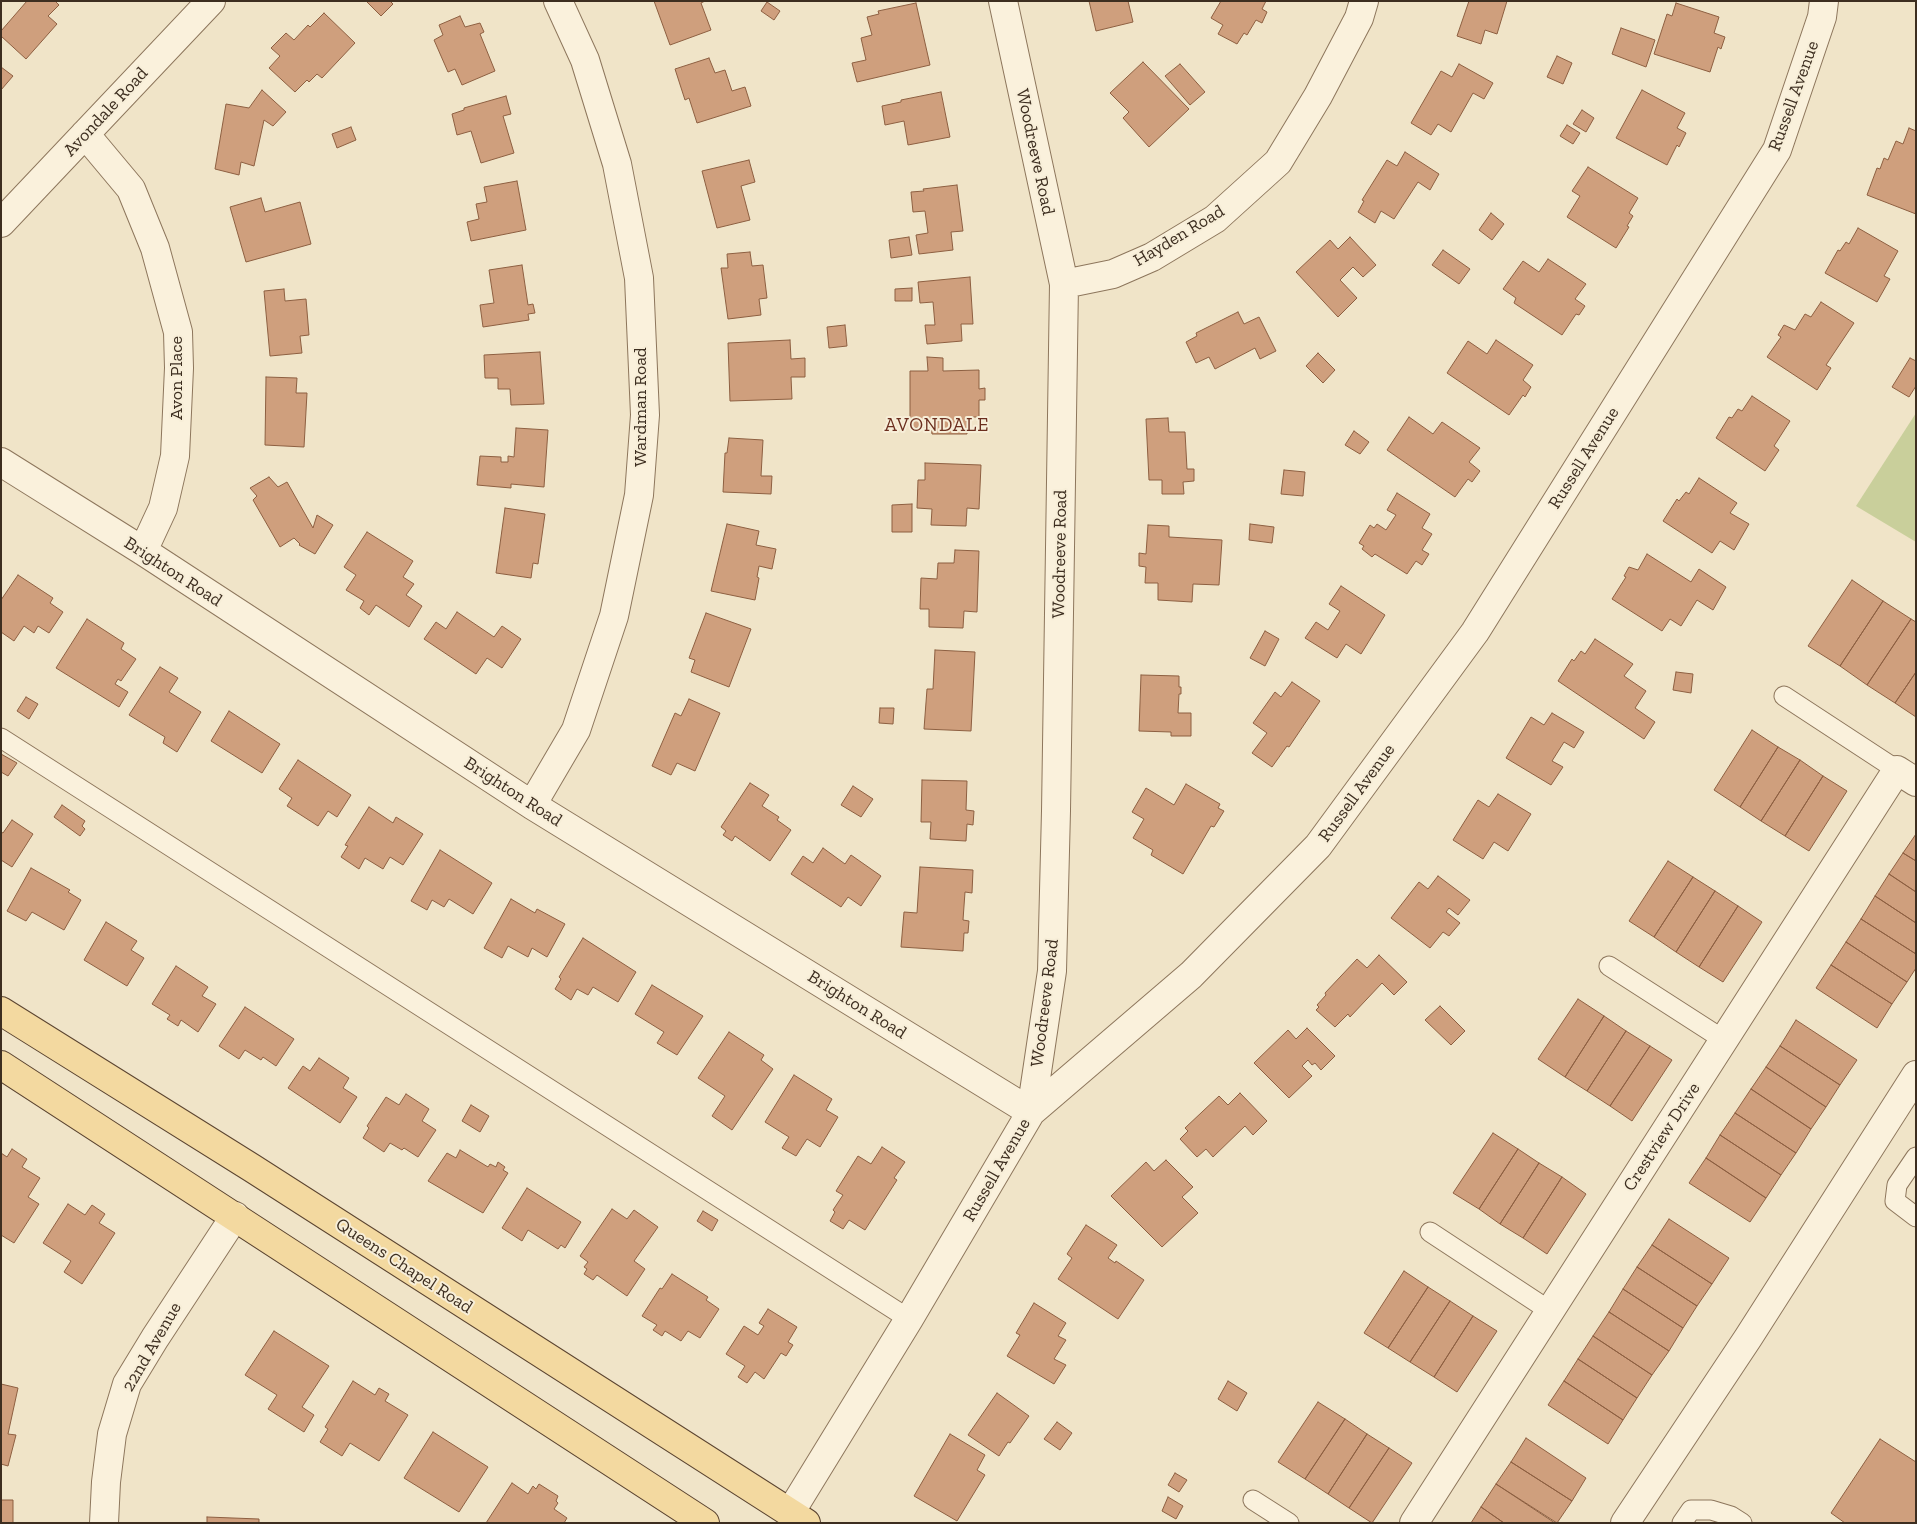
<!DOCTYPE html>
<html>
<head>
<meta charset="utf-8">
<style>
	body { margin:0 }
	#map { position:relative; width:1917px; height:1524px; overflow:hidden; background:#f0e4c8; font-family:"Zilla Slab",serif }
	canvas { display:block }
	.frame { position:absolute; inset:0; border:2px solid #3d2e20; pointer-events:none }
</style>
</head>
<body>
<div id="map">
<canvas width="1917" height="1524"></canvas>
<div class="frame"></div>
</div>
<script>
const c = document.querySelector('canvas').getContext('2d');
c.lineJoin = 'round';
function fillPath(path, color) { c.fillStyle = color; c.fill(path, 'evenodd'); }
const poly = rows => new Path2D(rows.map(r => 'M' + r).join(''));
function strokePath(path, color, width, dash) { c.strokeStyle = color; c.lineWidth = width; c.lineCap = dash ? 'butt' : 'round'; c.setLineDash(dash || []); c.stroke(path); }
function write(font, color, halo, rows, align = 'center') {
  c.font = font + ' "Zilla Slab",serif'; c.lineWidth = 4; c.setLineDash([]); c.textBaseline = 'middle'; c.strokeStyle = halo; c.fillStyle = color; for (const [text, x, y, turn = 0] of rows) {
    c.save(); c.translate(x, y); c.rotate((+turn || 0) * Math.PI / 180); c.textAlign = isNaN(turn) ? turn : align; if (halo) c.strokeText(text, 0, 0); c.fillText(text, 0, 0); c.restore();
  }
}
const green = poly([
	[1916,413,1916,542,1856,506]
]);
const building = poly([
	[27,1,55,1,59,5,48,16,57,24,26,59,1,36,1,31,27,1],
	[366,1,390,1,393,4,381,16,366,1],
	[654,1,705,1,701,3,711,30,670,45,654,1],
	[1089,1,1128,1,1133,22,1096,31,1089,1],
	[1221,1,1266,1,1262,9,1267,12,1262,23,1256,20,1247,35,1244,33,1237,44,1218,34,1223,25,1211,18,1221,1],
	[1469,1,1507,1,1497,34,1485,30,1481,44,1457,36,1469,1],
	[767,2,780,11,774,20,761,11,767,2],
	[916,3,930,65,857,82,852,63,866,60,861,38,872,35,867,17,879,14,878,11,916,3],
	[1676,3,1719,17,1714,33,1725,37,1721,49,1718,47,1710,72,1654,54,1667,14,1672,16,1676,3],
	[324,13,355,43,322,78,317,74,309,82,307,80,295,92,269,68,280,56,271,48,286,33,294,40,308,25,310,27,324,13],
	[460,16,465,27,480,23,484,32,480,34,495,71,462,85,455,69,448,72,434,40,443,35,439,25,460,16],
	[1621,28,1655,40,1646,67,1612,54,1621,28],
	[1557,56,1572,63,1563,84,1547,77,1557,56],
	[709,58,715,73,725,70,732,91,745,87,751,106,697,123,689,98,685,100,675,69,709,58],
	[1143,62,1189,109,1149,147,1123,118,1129,112,1110,93,1143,62],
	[1180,64,1205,92,1190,105,1165,76,1180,64],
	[1459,64,1493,83,1484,99,1473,93,1451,132,1438,124,1431,135,1411,123,1441,71,1452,77,1459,64],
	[1,67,13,76,1,90,1,67],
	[262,90,286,112,273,126,264,120,254,166,241,162,239,175,215,169,226,104,249,108,262,90],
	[1642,90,1685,113,1677,128,1686,133,1679,147,1677,145,1667,165,1616,138,1642,90],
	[941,92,950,137,908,145,904,121,885,125,882,106,901,102,901,100,941,92],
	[506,96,511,114,503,116,514,153,481,163,471,131,457,135,452,114,464,110,464,108,506,96],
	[1582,110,1594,118,1586,132,1573,124,1582,110],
	[1567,125,1580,133,1573,144,1560,136,1567,125],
	[351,127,356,140,337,148,332,134,351,127],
	[1909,128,1916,131,1916,214,1867,195,1877,168,1880,169,1884,158,1888,160,1896,141,1903,144,1909,128],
	[1405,152,1439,174,1430,190,1418,182,1394,219,1381,211,1375,223,1358,212,1364,201,1362,200,1387,160,1397,166,1405,152],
	[749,160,755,182,741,186,750,220,717,228,702,171,749,160],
	[1588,167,1638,198,1629,213,1633,216,1627,226,1629,227,1616,248,1567,217,1580,196,1572,191,1588,167],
	[517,181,526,230,471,241,467,222,479,219,476,204,487,202,484,187,517,181],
	[957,185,963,231,951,232,953,250,919,254,916,235,928,233,925,211,913,212,911,192,924,191,923,189,957,185],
	[261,198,265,212,300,202,311,244,246,262,230,207,261,198],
	[1491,213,1504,224,1492,240,1479,230,1491,213],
	[1858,228,1898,251,1884,276,1890,279,1877,302,1825,273,1838,250,1840,251,1846,242,1849,244,1858,228],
	[909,237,912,255,891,258,889,240,909,237],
	[1350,237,1376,265,1363,277,1353,267,1340,280,1357,298,1338,317,1296,272,1330,240,1338,249,1350,237],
	[1443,250,1470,269,1459,284,1432,265,1443,250],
	[750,252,752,266,763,265,767,298,759,299,761,315,728,319,721,268,728,268,727,254,750,252],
	[1548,259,1586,284,1575,299,1585,306,1579,315,1576,314,1562,335,1514,303,1516,298,1503,289,1523,261,1539,272,1548,259],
	[522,265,528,305,533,304,535,313,528,314,529,320,483,327,480,305,494,303,489,270,522,265],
	[970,277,973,324,961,324,962,341,927,344,925,325,935,325,933,302,920,303,918,282,970,277],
	[912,288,912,301,895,301,895,289,912,288],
	[284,289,285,301,306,299,309,335,300,336,302,353,270,356,264,291,284,289],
	[1821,302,1854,323,1826,365,1831,368,1817,390,1767,357,1781,337,1778,335,1784,325,1795,330,1805,314,1811,317,1821,302],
	[1238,312,1244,324,1259,317,1276,351,1260,359,1255,348,1215,369,1209,357,1196,363,1186,342,1197,336,1196,333,1238,312],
	[845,325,847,346,829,348,827,327,845,325],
	[790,340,791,359,805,358,805,377,791,377,792,399,730,401,728,343,790,340],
	[1496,340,1533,365,1523,380,1531,387,1525,397,1523,395,1509,415,1447,373,1468,341,1487,354,1496,340],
	[540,352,544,404,511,405,510,389,498,389,498,378,485,378,484,355,540,352],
	[1318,353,1335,370,1323,383,1306,366,1318,353],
	[927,357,943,358,943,371,979,370,979,389,985,388,985,400,979,400,979,417,967,417,967,434,932,434,931,427,910,428,910,371,928,371,927,357],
	[1910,358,1916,361,1916,386,1909,397,1892,387,1910,358],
	[266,377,297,378,296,393,307,393,304,447,265,445,266,377],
	[1752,396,1790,421,1774,446,1779,450,1765,471,1716,438,1729,417,1732,418,1738,409,1742,411,1752,396],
	[1409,417,1433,434,1442,422,1480,448,1469,462,1480,471,1472,482,1468,479,1455,497,1387,450,1409,417],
	[1168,418,1169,432,1185,432,1187,469,1194,469,1194,481,1183,482,1184,494,1162,494,1162,480,1149,480,1146,419,1168,418],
	[516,428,548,430,544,487,511,484,511,488,477,485,480,456,501,457,501,462,508,462,508,456,514,457,516,428],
	[1354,431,1369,442,1360,454,1345,445,1354,431],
	[729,438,763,440,761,476,772,476,771,494,723,492,725,453,727,453,729,438],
	[925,463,981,465,979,509,967,508,966,526,931,525,932,509,917,508,918,480,925,480,925,463],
	[1284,470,1305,472,1303,496,1281,494,1284,470],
	[269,477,278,487,287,482,313,528,317,515,333,525,315,554,299,545,300,544,294,538,280,547,253,500,257,496,250,488,269,477],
	[1699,478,1737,503,1730,513,1749,524,1734,550,1720,541,1712,553,1663,521,1677,499,1679,501,1686,492,1689,494,1699,478],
	[1397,493,1430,514,1422,528,1432,534,1422,550,1429,554,1422,565,1416,561,1407,574,1375,554,1372,557,1362,549,1364,546,1359,543,1370,525,1374,528,1377,524,1386,530,1396,515,1387,510,1397,493],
	[912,504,912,532,892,532,892,505,912,504],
	[505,508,545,514,538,564,533,563,531,578,496,573,505,508],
	[727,524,759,531,756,545,776,549,772,569,759,566,757,577,759,578,755,600,711,591,727,524],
	[1250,524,1274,527,1272,543,1249,540,1250,524],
	[1148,525,1169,526,1169,537,1222,540,1219,585,1193,584,1192,602,1158,600,1158,583,1145,583,1146,567,1139,566,1139,553,1146,554,1148,525],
	[367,532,413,561,403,577,414,584,406,595,422,606,409,627,376,605,369,615,360,608,364,601,346,590,356,575,344,567,367,532],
	[955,550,979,551,977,612,964,611,963,628,929,627,929,609,920,609,921,578,937,579,938,563,954,563,955,550],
	[1647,554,1691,582,1699,569,1726,587,1713,610,1697,600,1681,626,1670,619,1662,631,1612,599,1626,577,1624,576,1629,567,1638,570,1647,554],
	[18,575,53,598,50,603,63,612,49,633,38,626,34,633,24,626,14,641,1,632,1,600,18,575],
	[1852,580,1883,601,1840,666,1808,646,1852,580],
	[1341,586,1385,615,1361,654,1346,644,1337,658,1305,638,1316,622,1328,630,1340,611,1329,604,1341,586],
	[1883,601,1911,619,1867,685,1840,666,1883,601],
	[457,612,494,637,502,626,521,639,502,668,487,658,476,674,424,639,436,622,446,629,457,612],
	[706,613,751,629,729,687,691,672,695,660,689,658,706,613],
	[87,619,124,643,121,649,136,659,121,681,118,679,115,684,128,692,119,707,56,668,87,619],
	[1911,619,1916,622,1916,672,1895,703,1867,685,1911,619],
	[1265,631,1279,639,1265,666,1250,658,1265,631],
	[1595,639,1633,664,1624,676,1646,691,1635,708,1655,722,1644,739,1558,681,1572,659,1574,661,1581,651,1585,654,1595,639],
	[935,650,975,652,971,731,924,729,927,689,933,689,935,650],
	[160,667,178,678,169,692,201,712,177,752,163,743,165,737,129,715,160,667],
	[1676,672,1693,674,1691,693,1673,690,1676,672],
	[1916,672,1916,717,1895,703,1916,672],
	[1141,675,1179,676,1179,687,1181,687,1181,694,1179,694,1178,713,1191,713,1191,736,1171,736,1171,732,1139,731,1141,675],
	[1292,682,1320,701,1289,747,1287,746,1272,767,1252,753,1267,733,1253,723,1275,692,1281,697,1292,682],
	[26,697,38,704,29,719,17,711,26,697],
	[689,699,720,713,695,771,677,763,671,775,652,766,675,713,681,716,689,699],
	[880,708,894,708,893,724,879,723,880,708],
	[229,711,280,744,262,773,211,741,229,711],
	[1552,713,1584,732,1574,748,1564,742,1552,761,1563,767,1551,785,1506,758,1531,717,1544,725,1552,713],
	[1752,730,1778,747,1740,807,1714,790,1752,730],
	[1778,747,1800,760,1761,821,1740,807,1778,747],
	[1,754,17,763,8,776,1,772,1,754],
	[298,760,351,795,337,817,328,811,318,826,287,806,292,798,279,789,298,760],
	[1800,760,1823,776,1785,836,1761,821,1800,760],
	[1823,776,1847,791,1809,851,1785,836,1823,776],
	[922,780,967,781,966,810,974,811,973,825,967,824,966,841,930,839,931,822,921,822,922,780],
	[750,783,769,795,762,806,779,817,777,820,791,830,770,861,735,836,732,841,723,835,726,831,721,827,750,783],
	[1186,784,1220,804,1218,808,1224,811,1214,827,1211,826,1183,874,1151,855,1153,850,1133,838,1144,819,1132,812,1146,788,1174,805,1186,784],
	[853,786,873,799,861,817,841,805,853,786],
	[1498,794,1531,814,1508,851,1494,842,1483,859,1453,840,1478,800,1489,807,1498,794],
	[62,805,85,821,82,826,85,829,80,836,54,817,62,805],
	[369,807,393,823,396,817,423,834,403,865,390,857,383,869,365,858,359,869,341,857,348,846,345,845,369,807],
	[12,820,33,834,12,867,1,860,1,832,3,833,12,820],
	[1916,834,1916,861,1903,853,1916,834],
	[823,848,845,864,851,855,881,876,861,906,848,897,841,907,791,874,803,856,813,863,823,848],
	[440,850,492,883,473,914,449,899,444,907,432,900,427,910,411,901,440,850],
	[1903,853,1916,861,1916,892,1889,874,1903,853],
	[1668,861,1693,877,1654,937,1629,921,1668,861],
	[920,867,973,870,972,893,965,892,963,920,969,921,968,933,964,933,963,951,901,947,904,912,917,913,920,867],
	[31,868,70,890,68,892,81,900,64,930,32,912,26,921,7,911,31,868],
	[1889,874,1916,892,1916,923,1875,896,1889,874],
	[1438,876,1470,900,1458,915,1449,908,1446,912,1460,923,1449,936,1443,932,1430,948,1391,918,1419,882,1428,889,1438,876],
	[1693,877,1715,891,1676,952,1654,937,1693,877],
	[1715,891,1738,906,1699,967,1676,952,1715,891],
	[1875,896,1916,923,1916,954,1861,919,1875,896],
	[511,899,535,913,537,909,565,924,547,957,532,948,528,957,508,946,502,958,484,948,511,899],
	[1738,906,1762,922,1723,982,1699,967,1738,906],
	[1861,919,1916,954,1916,968,1907,982,1846,942,1861,919],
	[106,922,137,941,131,950,144,958,127,986,84,960,106,922],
	[583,938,636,972,618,1002,593,987,588,995,577,989,571,1000,555,989,561,979,559,977,583,938],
	[1846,942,1907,982,1892,1004,1831,965,1846,942],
	[1379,955,1407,982,1394,995,1382,983,1350,1017,1348,1014,1335,1027,1316,1010,1319,1007,1317,1005,1326,995,1325,993,1357,959,1367,968,1379,955],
	[1831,965,1892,1004,1877,1028,1816,988,1831,965],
	[176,966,208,987,202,996,216,1004,198,1032,181,1020,178,1026,167,1019,170,1015,152,1004,176,966],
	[652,985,703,1016,677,1055,657,1043,664,1032,635,1014,652,985],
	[1578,999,1604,1016,1565,1077,1538,1059,1578,999],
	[1440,1006,1465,1031,1451,1045,1425,1020,1440,1006],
	[245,1007,294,1039,276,1066,263,1057,261,1060,245,1050,239,1059,219,1046,245,1007],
	[1604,1016,1626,1031,1587,1091,1565,1077,1604,1016],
	[1796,1020,1857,1060,1840,1085,1780,1046,1796,1020],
	[1307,1028,1335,1056,1321,1070,1315,1063,1312,1065,1308,1060,1302,1066,1312,1076,1289,1098,1254,1063,1288,1030,1296,1039,1307,1028],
	[1626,1031,1650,1046,1610,1106,1587,1091,1626,1031],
	[729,1032,764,1055,761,1060,773,1069,732,1130,712,1116,725,1096,698,1078,729,1032],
	[1650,1046,1672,1060,1632,1121,1610,1106,1650,1046],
	[1780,1046,1840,1085,1826,1107,1766,1067,1780,1046],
	[319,1058,349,1078,343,1088,357,1097,340,1123,288,1088,303,1066,310,1071,319,1058],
	[1766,1067,1826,1107,1811,1129,1751,1089,1766,1067],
	[794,1075,832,1099,826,1110,838,1117,820,1147,807,1139,796,1156,782,1148,789,1137,765,1122,794,1075],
	[1751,1089,1811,1129,1796,1153,1735,1113,1751,1089],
	[1240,1093,1267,1121,1253,1135,1245,1126,1213,1157,1206,1149,1197,1157,1180,1139,1188,1131,1185,1128,1219,1096,1228,1105,1240,1093],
	[406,1094,429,1109,422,1121,436,1130,418,1157,404,1148,402,1150,390,1143,384,1152,363,1138,369,1128,367,1126,386,1097,399,1105,406,1094],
	[471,1105,489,1116,480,1132,462,1121,471,1105],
	[1735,1113,1796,1153,1781,1175,1720,1135,1735,1113],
	[1493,1133,1518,1149,1479,1209,1453,1193,1493,1133],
	[1720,1135,1781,1175,1766,1198,1706,1158,1720,1135],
	[882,1147,905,1162,894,1178,897,1180,865,1230,849,1220,843,1229,830,1221,835,1212,833,1210,843,1195,836,1191,858,1156,871,1164,882,1147],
	[12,1149,27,1159,22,1167,40,1178,28,1197,39,1204,14,1243,1,1235,1,1153,7,1157,12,1149],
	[1518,1149,1539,1163,1500,1224,1479,1209,1518,1149],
	[460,1150,488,1167,490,1164,496,1167,498,1162,505,1167,503,1170,508,1173,483,1213,428,1181,447,1153,456,1158,460,1150],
	[1706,1158,1766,1198,1750,1222,1689,1183,1706,1158],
	[1166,1160,1193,1187,1182,1197,1198,1213,1162,1247,1111,1196,1146,1162,1154,1171,1166,1160],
	[1539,1163,1562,1177,1523,1238,1500,1224,1539,1163],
	[1562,1177,1586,1194,1547,1254,1523,1238,1562,1177],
	[527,1188,581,1222,565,1248,561,1245,558,1249,528,1230,522,1241,502,1228,527,1188],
	[68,1204,85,1215,92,1205,105,1214,99,1223,115,1233,82,1284,64,1272,71,1261,43,1243,68,1204],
	[612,1209,627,1219,634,1210,658,1227,634,1261,645,1269,627,1296,597,1275,593,1280,584,1274,587,1269,584,1267,588,1262,580,1256,612,1209],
	[703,1211,718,1220,712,1231,697,1221,703,1211],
	[1669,1219,1729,1258,1712,1284,1652,1245,1669,1219],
	[1086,1225,1117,1245,1108,1258,1115,1263,1116,1261,1144,1280,1118,1319,1058,1279,1072,1258,1067,1254,1086,1225],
	[1652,1245,1712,1284,1697,1306,1637,1267,1652,1245],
	[1637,1267,1697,1306,1683,1328,1623,1289,1637,1267],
	[1404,1271,1428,1287,1388,1348,1364,1333,1404,1271],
	[672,1274,708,1297,706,1300,719,1309,700,1338,688,1331,681,1341,665,1331,662,1336,653,1330,657,1325,642,1316,660,1288,662,1289,672,1274],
	[1428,1287,1450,1301,1410,1362,1388,1348,1428,1287],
	[1623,1289,1683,1328,1669,1351,1609,1312,1623,1289],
	[1450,1301,1473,1316,1434,1377,1410,1362,1450,1301],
	[1034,1303,1066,1323,1058,1336,1066,1340,1054,1359,1066,1365,1054,1384,1007,1356,1020,1335,1016,1333,1034,1303],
	[768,1309,797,1327,788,1342,793,1345,786,1356,781,1353,764,1379,755,1372,747,1383,738,1377,745,1366,726,1354,744,1326,758,1335,764,1326,759,1323,768,1309],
	[1609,1312,1669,1351,1652,1375,1593,1336,1609,1312],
	[1473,1316,1497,1331,1457,1392,1434,1377,1473,1316],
	[274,1331,329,1366,302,1407,314,1415,304,1432,268,1409,277,1395,245,1375,274,1331],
	[1593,1336,1652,1375,1637,1398,1578,1359,1593,1336],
	[1578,1359,1637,1398,1623,1420,1564,1381,1578,1359],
	[353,1381,375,1395,379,1388,389,1394,385,1401,408,1415,379,1461,350,1443,342,1456,320,1442,328,1429,325,1427,353,1381],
	[1228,1381,1247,1393,1237,1411,1218,1399,1228,1381],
	[1564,1381,1623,1420,1608,1444,1548,1405,1564,1381],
	[1,1384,18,1388,8,1434,16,1435,8,1466,1,1464,1,1384],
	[997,1393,1029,1416,1010,1443,1008,1442,999,1456,968,1435,997,1393],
	[1318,1402,1345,1419,1305,1479,1278,1462,1318,1402],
	[1345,1419,1367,1434,1328,1494,1305,1479,1345,1419],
	[1057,1422,1072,1433,1060,1450,1044,1439,1057,1422],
	[433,1432,488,1467,459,1512,404,1478,433,1432],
	[950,1434,985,1455,977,1470,985,1475,957,1521,914,1496,950,1434],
	[1367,1434,1389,1448,1349,1508,1328,1494,1367,1434],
	[1526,1438,1586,1478,1572,1501,1511,1462,1526,1438],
	[1880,1439,1916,1462,1916,1523,1845,1523,1831,1513,1880,1439],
	[1389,1448,1412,1463,1372,1523,1349,1508,1389,1448],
	[1511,1462,1572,1501,1557,1523,1496,1484,1511,1462],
	[1175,1473,1187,1480,1179,1492,1168,1485,1175,1473],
	[512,1483,528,1494,533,1486,536,1489,539,1484,558,1496,556,1501,558,1503,554,1509,567,1518,564,1523,486,1523,512,1483],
	[1496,1484,1555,1523,1504,1523,1481,1507,1496,1484],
	[1168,1497,1183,1506,1176,1519,1162,1511,1168,1497],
	[1,1500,13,1500,13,1523,1,1523,1,1500],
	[1481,1507,1504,1523,1471,1523,1481,1507],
	[207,1517,259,1519,259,1523,207,1523,207,1517]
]);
const service = poly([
	[1784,696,1897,770],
	[1,738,909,1319],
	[1609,966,1724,1040],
	[1916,1157,1897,1185,1895,1201,1916,1217],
	[1430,1232,1550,1311],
	[1253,1500,1289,1523],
	[1682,1523,1691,1510,1711,1510,1731,1516,1742,1523]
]);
const minor = poly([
	[85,134,131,189,155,248,178,332,179,368,175,456,163,508,143,551],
	[1,223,211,1],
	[1064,284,1113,274,1152,257,1215,219,1278,162,1318,96,1359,18,1364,1],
	[1,462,143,551,532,805,1031,1112,1052,971,1056,811,1064,284,1003,1],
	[532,805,576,730,614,616,639,495,645,415,639,278,617,164,585,60,558,1],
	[790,1513,909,1319,1031,1112,1191,975,1318,846,1475,632,1777,150,1822,17,1824,1],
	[104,1523,106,1482,112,1434,127,1384,155,1338,235,1216],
	[1414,1523,1897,770,1916,782],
	[1625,1523,1748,1338,1916,1075]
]);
const primary = poly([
	[1,1011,252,1168,806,1523],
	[1,1065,705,1523]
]);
const streetNames = [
	["Russell Avenue",1794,96,-70],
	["Avondale Road",106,112,-47],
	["Woodreeve Road",1035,152,78],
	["Hayden Road",1179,236,-31],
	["Avon Place",177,378,-90],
	["Wardman Road",641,407,-90],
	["Russell Avenue",1584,458,-58],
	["Woodreeve Road",1060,554,-89],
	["Brighton Road",173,572,33],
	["Brighton Road",513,792,33],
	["Russell Avenue",1357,793,-54],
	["Woodreeve Road",1045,1003,-83],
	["Brighton Road",857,1005,32],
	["Crestview Drive",1662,1137,-57],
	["Russell Avenue",997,1170,-60],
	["Queens Chapel Road",404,1266,33],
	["22nd Avenue",152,1347,-60]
];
const neighbourhoodNames = [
	["AVONDALE",937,426]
];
fillPath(green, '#c9cf9b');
fillPath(building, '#cf9f7d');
strokePath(building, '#8d5f41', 1);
strokePath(service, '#8d765c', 21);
strokePath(minor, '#8d765c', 30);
strokePath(primary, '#5b4430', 30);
strokePath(service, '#faf1dc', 19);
strokePath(minor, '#faf1dc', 28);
strokePath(primary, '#f3d9a0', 28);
write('18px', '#3d2e20', '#f7eed8', streetNames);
c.letterSpacing = '1px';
write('19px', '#6b2e1e', '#f7eed8', neighbourhoodNames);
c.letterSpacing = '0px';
</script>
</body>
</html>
